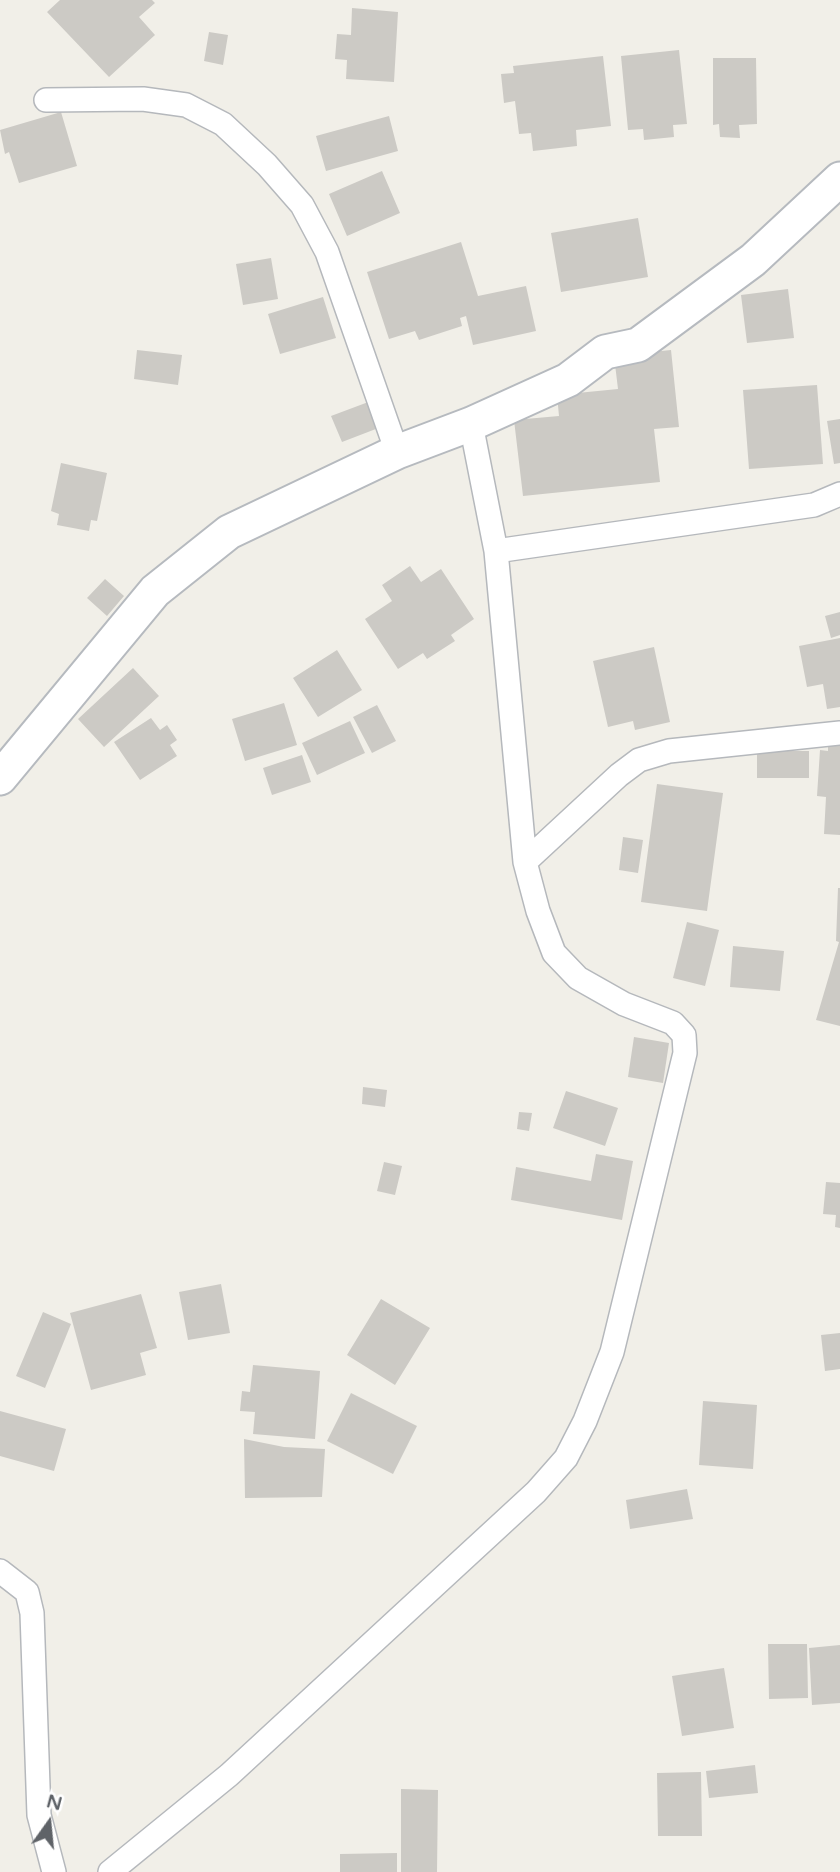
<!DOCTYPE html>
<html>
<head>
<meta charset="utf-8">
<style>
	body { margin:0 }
	#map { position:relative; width:840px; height:1872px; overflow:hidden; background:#f1efe8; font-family:"Varela Round",sans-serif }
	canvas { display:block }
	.north { position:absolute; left:14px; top:1788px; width:70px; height:70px; -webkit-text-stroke:5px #fff; paint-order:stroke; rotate:15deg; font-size:19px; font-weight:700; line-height:28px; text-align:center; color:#5f6368 }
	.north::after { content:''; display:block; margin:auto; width:24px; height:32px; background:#5f6368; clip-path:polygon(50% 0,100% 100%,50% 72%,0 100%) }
</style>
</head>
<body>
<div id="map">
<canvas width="840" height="1872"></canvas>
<div class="north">N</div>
</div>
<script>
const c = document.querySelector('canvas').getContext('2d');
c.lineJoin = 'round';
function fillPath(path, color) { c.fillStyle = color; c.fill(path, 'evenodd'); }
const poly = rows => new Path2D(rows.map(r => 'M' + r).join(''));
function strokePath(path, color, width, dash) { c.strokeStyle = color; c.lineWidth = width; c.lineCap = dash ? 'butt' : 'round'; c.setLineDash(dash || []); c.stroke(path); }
const building = poly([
	[60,0,152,0,155,3,139,17,155,35,109,77,47,12],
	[352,8,398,12,394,82,346,79,347,60,335,59,337,34,351,35],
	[209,32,228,35,223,65,204,61],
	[679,50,687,124,673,125,674,137,644,140,643,129,628,130,621,56],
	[603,56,611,126,576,130,577,146,533,151,531,133,519,134,515,101,504,103,501,74,514,73,513,66],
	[713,58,756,58,757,124,739,125,740,138,720,137,719,124,713,125],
	[61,112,77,166,19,183,9,152,5,154,0,130],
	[389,116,398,151,326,171,316,136],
	[382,171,400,213,347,236,329,194],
	[638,218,648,277,561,292,551,233],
	[461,242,478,296,526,286,536,331,473,345,466,316,460,318,462,326,419,340,415,331,389,339,367,272],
	[271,258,278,299,243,305,236,264],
	[788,289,794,338,747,343,741,295],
	[323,297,336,338,280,354,268,314],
	[137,350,182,355,178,385,134,379],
	[671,350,679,427,654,429,660,482,523,496,514,420,559,416,557,395,618,389,614,356],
	[817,385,823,464,749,469,743,390],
	[371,401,381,427,342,442,331,416],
	[840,419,840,463,834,464,827,421],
	[61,463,107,473,97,521,91,520,89,531,57,525,59,514,51,511],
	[410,566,421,582,441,569,474,619,451,635,455,641,427,659,423,653,398,669,365,619,392,601,382,585],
	[105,579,124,596,107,616,87,598],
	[840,612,840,635,831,638,825,616],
	[840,638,840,707,827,709,823,684,807,687,799,646],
	[654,647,670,722,635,730,633,721,608,727,593,661],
	[337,650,362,690,318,717,293,678],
	[133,668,159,696,104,747,78,719],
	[284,703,297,745,245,761,232,719],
	[377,705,396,741,372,753,353,717],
	[151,718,160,730,167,725,177,740,170,745,177,756,140,780,114,742],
	[350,721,365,753,317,775,302,743],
	[828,744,840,744,840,835,824,834,826,797,817,796,820,750,828,751],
	[757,751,809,751,809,778,757,778],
	[302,755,311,782,272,795,263,768],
	[657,784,723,793,707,911,641,902],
	[623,837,643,840,638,873,619,870],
	[838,888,840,888,840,1026,816,1020,839,942,836,941],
	[687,922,719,930,705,986,673,978],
	[733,946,784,951,780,991,730,987],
	[634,1037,669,1043,663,1083,628,1077],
	[363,1087,387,1090,385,1107,362,1104],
	[566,1091,618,1108,605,1146,553,1128],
	[519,1112,532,1113,529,1131,517,1129],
	[596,1154,633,1161,622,1220,511,1200,516,1167,591,1181],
	[384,1162,402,1166,395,1195,377,1191],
	[826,1182,840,1183,840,1228,835,1227,836,1215,823,1214],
	[221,1284,230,1333,188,1340,179,1292],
	[141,1294,157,1348,140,1353,146,1375,91,1390,70,1313],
	[381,1299,430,1328,395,1385,347,1355],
	[43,1312,71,1324,45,1388,16,1376],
	[840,1333,840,1369,825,1371,821,1335],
	[253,1365,320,1371,315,1439,253,1434,255,1412,240,1411,242,1391,250,1392],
	[351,1393,417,1426,393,1474,327,1441],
	[703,1401,757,1405,753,1469,699,1465],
	[0,1411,66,1429,54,1471,0,1456],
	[244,1439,284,1447,325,1449,322,1497,245,1498],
	[687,1489,693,1519,630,1529,626,1500],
	[768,1644,807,1644,808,1698,769,1699],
	[840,1645,840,1703,812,1705,809,1648],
	[724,1668,734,1728,682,1736,672,1676],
	[755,1765,758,1793,709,1798,706,1771],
	[701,1772,702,1836,658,1836,657,1773],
	[401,1789,438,1790,437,1872,401,1872],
	[397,1853,397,1872,340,1872,340,1854]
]);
const street = poly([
	[46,100,143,99,186,105,223,124,267,165,302,205,327,252,397,452],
	[496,551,814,505,840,494],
	[525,862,619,775,639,760,669,751,840,733],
	[0,1571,27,1592,32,1613,39,1815,54,1872],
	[110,1872,229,1775,536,1492,566,1458,585,1421,612,1352,685,1053,684,1035,673,1023,624,1004,578,978,554,953,538,911,525,862,496,551,471,424]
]);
const secondary = poly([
	[0,778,155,591,229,532,397,452,471,424,568,380,605,352,638,345,753,260,840,179]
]);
fillPath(building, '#cccac5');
strokePath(street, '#b5b8bc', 26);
strokePath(secondary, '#b6babf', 37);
strokePath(street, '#fff', 23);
strokePath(secondary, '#fff', 33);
</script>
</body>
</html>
